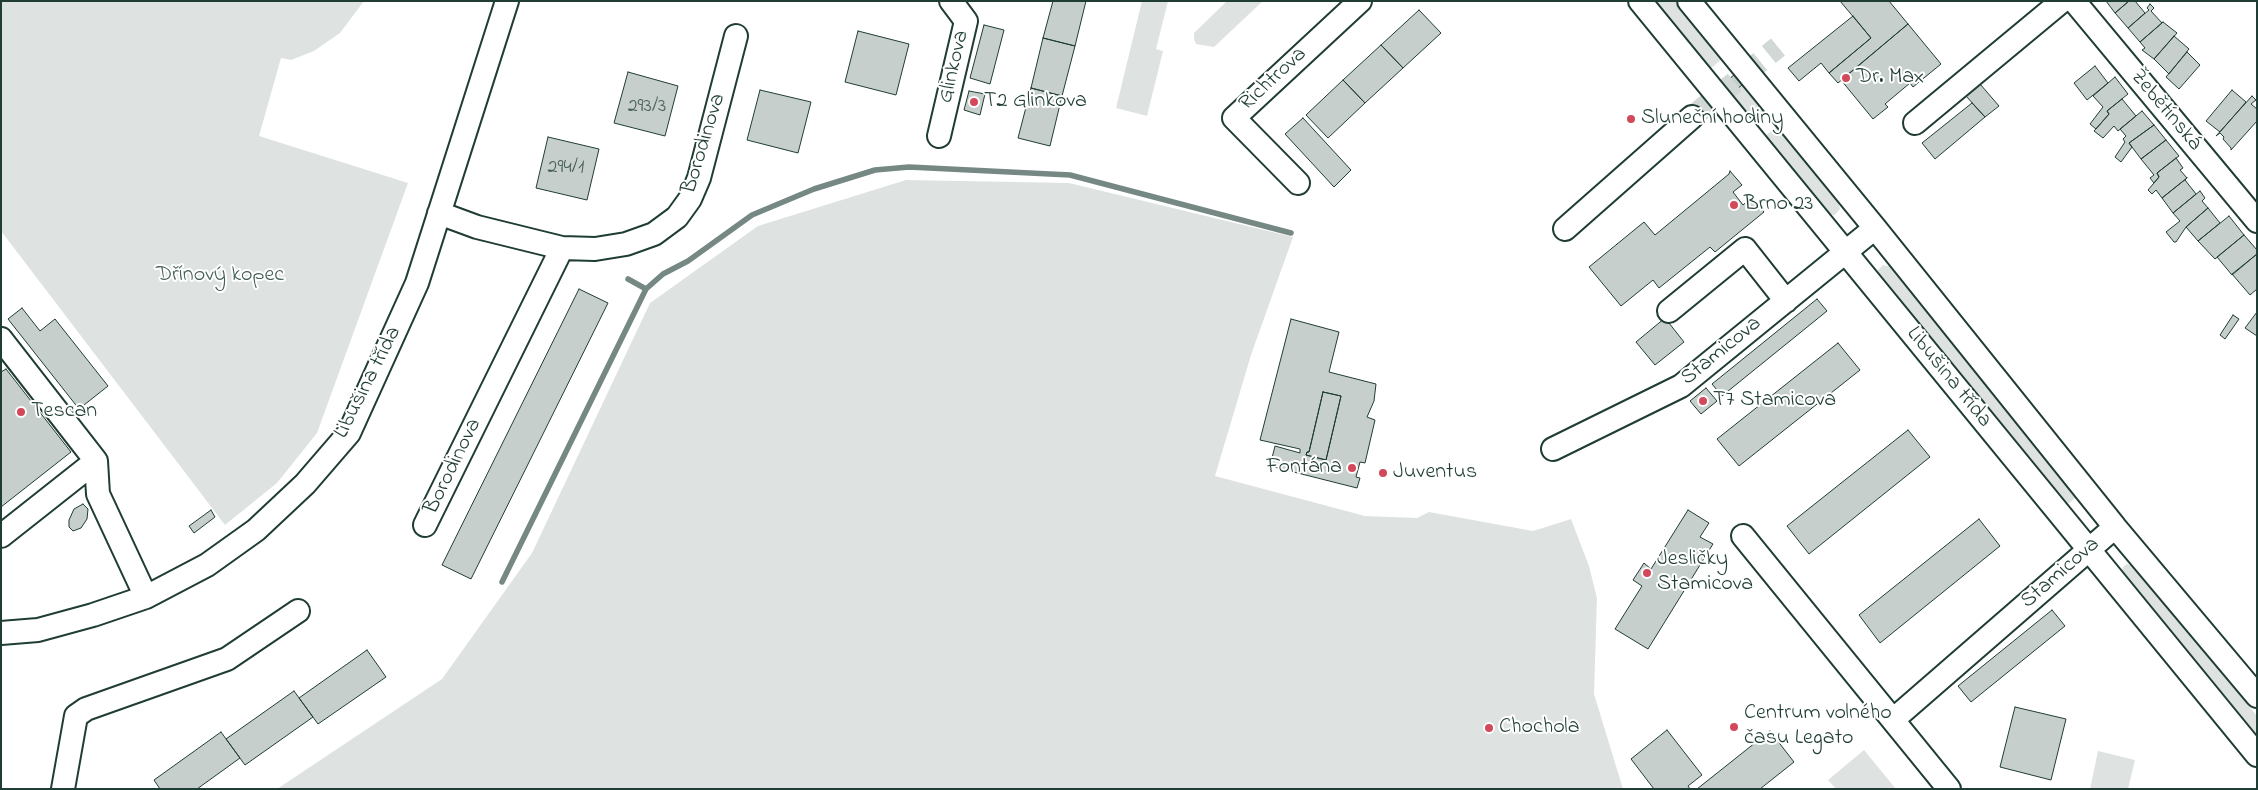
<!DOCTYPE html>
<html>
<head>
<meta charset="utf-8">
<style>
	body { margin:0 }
	#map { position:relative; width:2258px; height:790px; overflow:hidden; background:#fff; font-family:"Indie Flower",sans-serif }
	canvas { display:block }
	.frame { position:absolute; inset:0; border:2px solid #1f3d34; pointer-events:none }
</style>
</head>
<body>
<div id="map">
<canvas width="2258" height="790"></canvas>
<div class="frame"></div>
</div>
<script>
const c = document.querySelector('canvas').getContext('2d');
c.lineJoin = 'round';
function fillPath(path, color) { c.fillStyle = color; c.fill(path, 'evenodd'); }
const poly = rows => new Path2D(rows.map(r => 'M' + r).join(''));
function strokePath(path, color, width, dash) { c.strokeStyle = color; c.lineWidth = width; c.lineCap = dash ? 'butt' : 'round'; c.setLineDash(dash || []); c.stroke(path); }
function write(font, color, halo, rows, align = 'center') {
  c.font = font + ' "Indie Flower",sans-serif'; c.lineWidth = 4; c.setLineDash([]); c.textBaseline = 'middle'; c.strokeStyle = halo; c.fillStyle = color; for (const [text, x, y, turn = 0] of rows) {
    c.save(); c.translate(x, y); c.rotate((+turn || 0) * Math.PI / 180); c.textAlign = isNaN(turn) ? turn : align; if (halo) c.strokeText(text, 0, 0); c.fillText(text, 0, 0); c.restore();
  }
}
const green = poly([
	[1,1,364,1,340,33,314,51,291,60,281,58,259,136,408,183,317,433,277,483,225,525,1,231],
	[1142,1,1168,1,1156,49,1163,51,1147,116,1116,108],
	[1227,1,1263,1,1214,47,1196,44,1194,39,1194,33],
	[1653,1,1675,1,1722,59,1709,70],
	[1742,85,1766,113,1753,123,1732,93],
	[1777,127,1838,201,1840,209,1835,215,1827,214,1765,136],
	[906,180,1069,183,1293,237,1251,355,1215,476,1365,516,1417,518,1429,512,1533,531,1571,519,1589,566,1597,598,1594,694,1623,789,277,789,442,679,532,553,650,303,758,226],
	[1883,265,1892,267,2078,496,2065,506,1877,273,1878,270],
	[2127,564,2136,567,2257,716,2257,741,2121,574,2123,567],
	[1864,750,1896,789,1836,789,1828,780],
	[2098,751,2135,760,2128,789,2090,789]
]);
const stream = poly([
	[628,279,646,289,663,274,688,261,752,215,814,189,875,170,909,167,1070,175,1291,233],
	[502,582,646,289]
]);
const building = poly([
	[1053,1,1086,1,1075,46,1043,38,1053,1],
	[1840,1,1889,1,1908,24,1838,83,1829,73,1871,38,1840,1],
	[2106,1,2129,1,2115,13,2106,1],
	[2129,1,2135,1,2145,13,2128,28,2115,13,2129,1],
	[2150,4,2154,8,2151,11,2162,23,2140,42,2128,28,2149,10,2147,8,2150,4],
	[1419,10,1441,33,1403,68,1381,45,1419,10],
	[1853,16,1871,38,1829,73,1821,63,1799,81,1788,68,1853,16],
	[2163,22,2177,33,2154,59,2142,50,2145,48,2140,42,2163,22],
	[1908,24,1941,64,1913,87,1910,83,1885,104,1888,107,1873,119,1841,80,1908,24],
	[984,25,1004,30,990,84,970,78,984,25],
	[858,31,909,44,896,95,845,82,858,31],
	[2174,36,2189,49,2169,74,2154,59,2174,36],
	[1043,38,1075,46,1062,96,1031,88,1043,38],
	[1381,45,1403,68,1365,103,1343,80,1381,45],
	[2187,52,2200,65,2179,89,2166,77,2187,52],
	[2095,66,2108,83,2087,100,2074,83,2095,66],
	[628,72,678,86,665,136,614,123,628,72],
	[1734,75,1742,85,1732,93,1724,83,1734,75],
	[2115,77,2128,94,2107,111,2109,114,2096,129,2090,124,2103,107,2093,96,2115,77],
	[1343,80,1365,103,1328,138,1306,115,1343,80],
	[1980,84,1999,106,1985,117,1966,96,1980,84],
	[1031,88,1062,96,1050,146,1018,138,1031,88],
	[760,90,811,102,798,153,747,140,760,90],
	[2232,90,2246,102,2220,132,2206,121,2232,90],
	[969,91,985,94,980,115,964,110,969,91],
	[2252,96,2256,100,2251,104,2257,109,2257,121,2231,150,2231,148,2223,139,2224,137,2220,133,2216,136,2252,96],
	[2122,99,2136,116,2118,131,2114,126,2103,138,2094,131,2109,114,2107,111,2122,99],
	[1972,103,1985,117,1935,159,1922,143,1972,103],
	[2142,111,2154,125,2129,143,2132,147,2121,162,2115,157,2125,142,2123,139,2126,136,2120,129,2142,111],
	[1303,118,1351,170,1334,187,1285,134,1303,118],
	[2154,125,2166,140,2141,159,2129,143,2154,125],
	[548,137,599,149,587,200,536,188,548,137],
	[2166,140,2179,156,2157,173,2159,177,2154,183,2150,178,2154,175,2141,159,2166,140],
	[2176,158,2183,168,2180,170,2187,178,2162,198,2156,190,2152,194,2148,190,2159,177,2157,173,2176,158],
	[1730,171,1742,185,1733,192,1743,205,1752,197,1764,212,1715,252,1710,247,1659,288,1653,280,1621,306,1589,267,1644,222,1655,235,1729,174,1730,171],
	[2187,178,2185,180,2196,194,2173,213,2162,198,2187,178],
	[2200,191,2205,198,2202,201,2208,208,2186,227,2176,242,2174,242,2166,232,2180,221,2173,213,2200,191],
	[2208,208,2220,223,2198,241,2186,227,2208,208],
	[2229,216,2244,235,2215,259,2198,241,2229,216],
	[2244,235,2257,250,2257,254,2232,275,2217,257,2244,235],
	[2257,254,2257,289,2250,295,2232,274,2257,254],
	[579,289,608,303,471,579,442,565,579,289],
	[1817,299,1827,311,1722,396,1712,384,1817,299],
	[22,308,40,331,55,319,108,386,79,409,8,319,22,308],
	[2257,312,2257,336,2245,328,2257,312],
	[2233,315,2239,319,2225,339,2220,335,2233,315],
	[1665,318,1684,342,1655,365,1636,342,1665,318],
	[1291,319,1339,332,1329,372,1376,384,1374,401,1367,417,1375,420,1365,463,1360,462,1356,477,1360,478,1357,488,1270,466,1275,446,1300,453,1300,449,1260,440,1291,319],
	[1323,392,1341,396,1326,460,1306,455,1307,452,1309,452,1323,392],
	[1838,343,1860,370,1739,466,1717,439,1838,343],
	[6,369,71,452,1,507,1,372,6,369],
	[1706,388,1717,401,1701,414,1690,401,1706,388],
	[1323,392,1341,396,1326,460,1306,455,1307,452,1309,452,1323,392],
	[1908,430,1930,457,1809,554,1787,526,1908,430],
	[83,504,88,509,87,519,81,528,73,531,69,527,69,520,74,509,83,504],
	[211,510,215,517,194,533,189,526,211,510],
	[1688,510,1709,523,1700,537,1713,544,1648,649,1615,629,1642,586,1633,580,1644,563,1651,569,1688,510],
	[1979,519,2000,546,1880,643,1859,615,1979,519],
	[2052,610,2065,626,1971,702,1958,686,2052,610],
	[367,650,386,677,318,724,299,698,367,650],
	[294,691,313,717,245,765,226,739,294,691],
	[2015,707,2066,719,2051,780,2000,767,2015,707],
	[1667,730,1702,775,1688,786,1690,789,1654,789,1631,759,1667,730],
	[1770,731,1794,762,1760,789,1697,789,1770,731],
	[221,732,240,758,197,789,160,789,154,780,221,732]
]);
const minorTunnel = poly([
	[1692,117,1778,47]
]);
const minor = poly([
	[1640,1,2257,755],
	[1689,1,1875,228,2115,527,2257,696],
	[2074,1,2257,221],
	[1915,123,2062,1],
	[939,136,966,21,951,1],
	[1298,183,1234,118,1360,1],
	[439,213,477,227,562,248,595,249,626,244,654,234,677,217,690,199,699,178,736,36],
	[1565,229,1692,117],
	[1669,311,1745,249,1786,301],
	[1,339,96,461,98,494,146,597],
	[1553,449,1681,386,1875,228],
	[425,525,562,248],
	[1,536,96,461],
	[1743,536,1949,789],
	[1,633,38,630,93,615,146,597,207,565,256,530,305,484,349,433,417,283,507,1],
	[1894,719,2115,527],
	[63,789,76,716,86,709,227,659,298,611]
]);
const markers = [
	[1846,78,5,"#d1495b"],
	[974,102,5,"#d1495b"],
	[1631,119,5,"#d1495b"],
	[1734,205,5,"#d1495b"],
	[1703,401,5,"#d1495b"],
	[21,412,5,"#d1495b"],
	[1352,468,5,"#d1495b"],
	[1383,473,5,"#d1495b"],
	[1647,573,5,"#d1495b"],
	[1734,727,5,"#d1495b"],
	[1489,728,5,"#d1495b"]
];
const numberNames = [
	["293/3",647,108],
	["294/1",566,169]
];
const streetNames = [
	["Glinkova",955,67,-77],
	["Richtrova",1274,80,-43],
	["Žebětínská",2165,111,50],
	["Borodinova",705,144,-73],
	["Stamicova",1722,352,-39],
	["Libušina třída",1948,378,51],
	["Libušina třída",369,383,-63],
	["Borodinova",454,467,-64],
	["Stamicova",2061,574,-41]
];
const poiNames = [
	["Dr. Max",1856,78],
	["T2 Glinkova",984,102],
	["Sluneční hodiny",1641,119],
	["Brno 23",1744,205],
	["T7 Stamicova",1713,401],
	["Tescan",31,412],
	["Fontána",1342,468,"right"],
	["Juventus",1393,473],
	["Jesličky",1657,560],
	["Stamicova",1657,585],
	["Centrum volného",1744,714],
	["času Legato",1744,739],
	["Chochola",1499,728]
];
const parkNames = [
	["Dřínový kopec",220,276]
];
fillPath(green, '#dee3e2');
strokePath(stream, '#758883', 5.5);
fillPath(building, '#c7cfcc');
strokePath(building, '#1f3d34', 1);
strokePath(minorTunnel, '#d2d8d6', 22, [22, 11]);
strokePath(minor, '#1f3d34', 26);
strokePath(minor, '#fff', 22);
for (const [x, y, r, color] of markers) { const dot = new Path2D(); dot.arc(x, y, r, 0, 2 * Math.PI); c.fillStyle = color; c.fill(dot); strokePath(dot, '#fff', 2); }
write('20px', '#49625a', null, numberNames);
write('22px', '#1f3d34', '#fff', streetNames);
write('22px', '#1f3d34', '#fff', poiNames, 'left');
write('22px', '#455e57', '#fff', parkNames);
</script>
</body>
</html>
